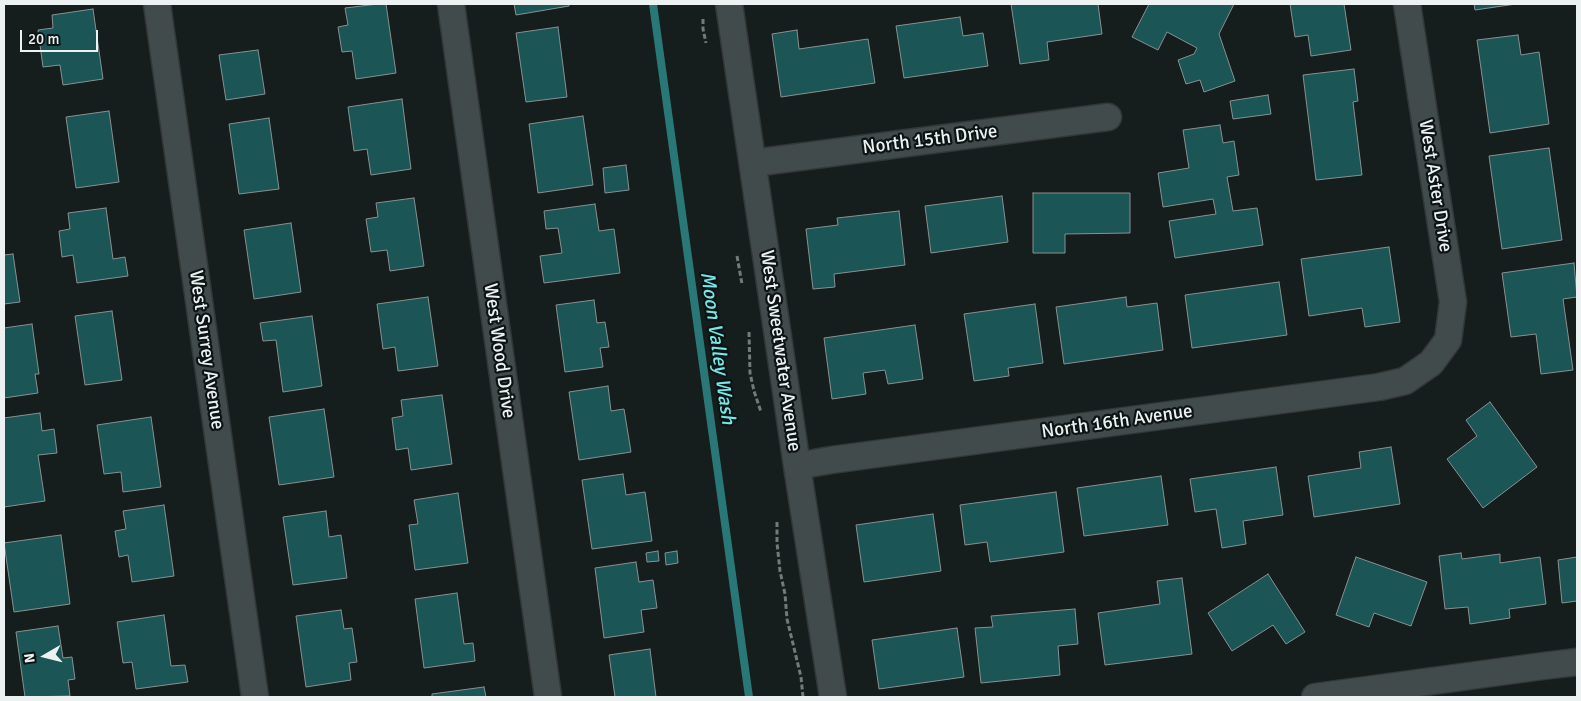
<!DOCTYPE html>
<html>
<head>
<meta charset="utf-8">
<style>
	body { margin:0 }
	#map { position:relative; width:1581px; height:701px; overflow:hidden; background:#161d1d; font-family:Signika,sans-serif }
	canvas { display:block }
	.frame { position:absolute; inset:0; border:5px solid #ecf1f1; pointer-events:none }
	.north { position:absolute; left:20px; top:631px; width:50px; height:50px; -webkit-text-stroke:4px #0d1414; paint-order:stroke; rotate:262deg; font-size:14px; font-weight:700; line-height:20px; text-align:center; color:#ecf1f1 }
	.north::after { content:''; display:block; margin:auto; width:18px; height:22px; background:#ecf1f1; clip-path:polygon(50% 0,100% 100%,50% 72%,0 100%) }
	.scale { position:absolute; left:20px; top:30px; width:78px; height:22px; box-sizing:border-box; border:2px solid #ecf1f1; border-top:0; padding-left:6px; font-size:15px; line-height:18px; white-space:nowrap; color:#ecf1f1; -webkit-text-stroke:4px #0d1414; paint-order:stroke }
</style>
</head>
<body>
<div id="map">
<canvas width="1581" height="701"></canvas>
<div class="frame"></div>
<div class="north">N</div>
<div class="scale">20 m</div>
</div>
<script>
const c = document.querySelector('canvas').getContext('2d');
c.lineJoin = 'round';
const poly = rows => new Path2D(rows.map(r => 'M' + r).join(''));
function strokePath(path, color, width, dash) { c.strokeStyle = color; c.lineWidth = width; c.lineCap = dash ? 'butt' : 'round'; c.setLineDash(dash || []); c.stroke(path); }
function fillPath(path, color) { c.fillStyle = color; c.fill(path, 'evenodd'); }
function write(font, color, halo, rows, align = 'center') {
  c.font = font + ' Signika,sans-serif'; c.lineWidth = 4.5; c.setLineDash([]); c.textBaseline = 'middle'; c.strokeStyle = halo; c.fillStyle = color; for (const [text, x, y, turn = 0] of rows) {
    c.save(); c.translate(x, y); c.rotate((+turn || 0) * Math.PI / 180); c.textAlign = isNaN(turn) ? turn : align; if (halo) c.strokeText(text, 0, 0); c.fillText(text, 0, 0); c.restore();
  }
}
const stream = poly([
	[653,4,749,697]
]);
const building = poly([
	[378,4,386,4,396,73,356,79,352,51,342,52,338,27,348,25,345,8,378,4],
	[514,4,569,4,569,6,516,15,514,4],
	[1011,4,1098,4,1102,34,1047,42,1049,60,1020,64,1011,4],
	[1149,4,1234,4,1219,34,1235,81,1204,92,1200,80,1186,84,1178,60,1194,54,1197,48,1167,32,1158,50,1132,37,1149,4],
	[1290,4,1344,4,1351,50,1311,56,1308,35,1295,37,1290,4],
	[1474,4,1516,4,1475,10,1474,4],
	[93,9,103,79,63,85,60,65,43,67,38,30,53,28,52,15,93,9],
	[960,17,963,36,983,33,988,66,904,78,896,26,960,17],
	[558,27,567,97,526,102,516,33,558,27],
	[797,30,799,49,868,39,875,83,781,97,772,34,797,30],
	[1518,35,1521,55,1539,52,1549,124,1490,133,1477,40,1518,35],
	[258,50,265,94,226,100,219,55,258,50],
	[1354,69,1358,101,1353,102,1362,175,1316,180,1303,75,1354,69],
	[1268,95,1271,114,1233,119,1230,101,1268,95],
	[402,99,411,169,371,175,367,149,354,151,348,107,402,99],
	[109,111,119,182,76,188,66,117,109,111],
	[583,116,593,185,538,193,529,124,583,116],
	[269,118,279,189,239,194,229,124,269,118],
	[1220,125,1223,143,1234,141,1239,175,1227,177,1233,211,1257,208,1263,245,1175,258,1169,221,1216,214,1213,199,1163,207,1158,173,1189,168,1183,130,1220,125],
	[1549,148,1562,240,1502,249,1489,156,1549,148],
	[626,165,629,190,605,193,603,168,626,165],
	[1033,193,1130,193,1130,233,1065,234,1065,253,1033,253,1033,193],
	[1002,196,1008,242,931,253,925,206,1002,196],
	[414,198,424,266,390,271,387,250,371,252,366,219,378,217,376,203,414,198],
	[595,204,599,231,614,229,620,273,544,283,540,256,562,253,558,228,546,229,544,211,595,204],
	[106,208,113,259,125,257,128,276,77,283,73,255,62,257,59,231,70,229,68,213,106,208],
	[899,211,905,265,834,274,835,287,813,289,806,229,838,225,837,218,899,211],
	[291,223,301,292,254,299,244,230,291,223],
	[1389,247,1400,322,1365,327,1362,308,1309,316,1301,259,1389,247],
	[13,254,20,302,4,304,4,255,13,254],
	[1574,263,1577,297,1563,299,1573,370,1541,374,1536,334,1511,337,1502,273,1574,263],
	[1279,282,1287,335,1192,348,1185,295,1279,282],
	[428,297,438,366,398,371,395,347,383,349,377,304,428,297],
	[1126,297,1127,307,1157,303,1163,350,1064,364,1056,307,1126,297],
	[594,300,597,323,605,322,609,347,600,348,603,367,565,372,556,305,594,300],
	[1035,304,1043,363,1008,368,1009,376,974,381,964,314,1035,304],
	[112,311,122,380,85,385,75,316,112,311],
	[312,316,322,386,283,392,276,340,263,341,260,323,312,316],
	[32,324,39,374,35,374,38,393,4,398,4,328,32,324],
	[915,325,923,379,888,384,885,370,863,373,866,394,832,399,824,338,915,325],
	[608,386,611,411,624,409,631,452,579,460,569,392,608,386],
	[442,395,452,464,411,470,408,448,396,450,392,418,403,416,401,400,442,395],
	[1490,402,1537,467,1483,508,1447,459,1477,436,1466,420,1490,402],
	[324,409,334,477,279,485,269,417,324,409],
	[40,413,42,431,54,429,57,453,38,455,45,501,4,507,4,418,40,413],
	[151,417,161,487,123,492,121,472,104,474,97,425,151,417],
	[1391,447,1400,504,1314,517,1308,476,1361,468,1359,452,1391,447],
	[1276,467,1283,515,1243,521,1246,544,1222,548,1216,509,1195,512,1190,479,1276,467],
	[623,474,626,495,645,492,652,541,592,549,582,480,623,474],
	[1161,476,1168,525,1084,536,1077,488,1161,476],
	[1056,492,1064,552,990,562,987,542,965,545,960,505,1056,492],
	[458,493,468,563,415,570,409,525,418,524,414,500,458,493],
	[164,505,174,576,132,582,128,555,119,557,115,531,126,529,123,511,164,505],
	[326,511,329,537,341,535,347,578,293,585,283,517,326,511],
	[933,514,941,571,864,582,856,525,933,514],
	[61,535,70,604,14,612,4,543,61,535],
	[658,551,659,561,647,562,646,553,658,551],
	[677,551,678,563,666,565,665,553,677,551],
	[1461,553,1462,559,1500,554,1500,563,1540,557,1546,604,1509,609,1510,618,1470,624,1468,607,1445,609,1439,556,1461,553],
	[1356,557,1427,582,1411,626,1374,613,1369,627,1336,615,1356,557],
	[1577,557,1577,601,1562,603,1558,560,1577,557],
	[636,562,639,582,653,580,657,608,641,610,644,632,604,638,595,568,636,562],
	[1268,574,1305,632,1286,644,1273,625,1232,651,1208,613,1268,574],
	[1182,578,1192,654,1105,665,1098,613,1160,604,1157,581,1182,578],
	[457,593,464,644,473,643,475,661,424,668,415,599,457,593],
	[1075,609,1078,644,1058,646,1060,675,981,683,975,628,993,627,991,616,1075,609],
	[341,610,344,629,352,628,357,662,349,663,351,680,306,687,296,616,341,610],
	[164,615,171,666,185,665,188,682,136,689,132,662,123,663,117,622,164,615],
	[58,626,63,658,72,657,75,679,68,680,70,696,25,697,16,632,58,626],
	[957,628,964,677,879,689,872,640,957,628],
	[650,649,656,697,615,697,609,655,650,649],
	[484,687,486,697,432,697,432,694,484,687]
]);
const path = poly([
	[703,19,703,29,706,43],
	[737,256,742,284],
	[749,332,750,373,754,391,761,412],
	[777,522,777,543,780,571,785,594,787,619,801,677,803,697]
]);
const minor = poly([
	[157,4,255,697],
	[451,4,548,697],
	[729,4,797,466,833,697],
	[753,163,1108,117],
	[797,466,831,460,1379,387,1405,381,1431,363,1448,340,1453,302,1407,4],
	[1315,697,1543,666,1577,662]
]);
const streetNames = [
	["North 15th Drive",930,140,-7],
	["West Aster Drive",1435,186,81],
	["West Surrey Avenue",206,350,82],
	["West Wood Drive",499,351,82],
	["West Sweetwater Avenue",780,351,82],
	["North 16th Avenue",1117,422,-8]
];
const waterNames = [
	["Moon Valley Wash",717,348,82]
];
strokePath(stream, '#2a7778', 8);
fillPath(building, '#1b5556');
strokePath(building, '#889191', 1);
strokePath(minor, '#323737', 29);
strokePath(path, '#747a7a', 3, [5, 2.5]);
strokePath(minor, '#424b4b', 26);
write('19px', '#ecf1f1', '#0d1414', streetNames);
write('italic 20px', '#77e9e9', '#0d1414', waterNames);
</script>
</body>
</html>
